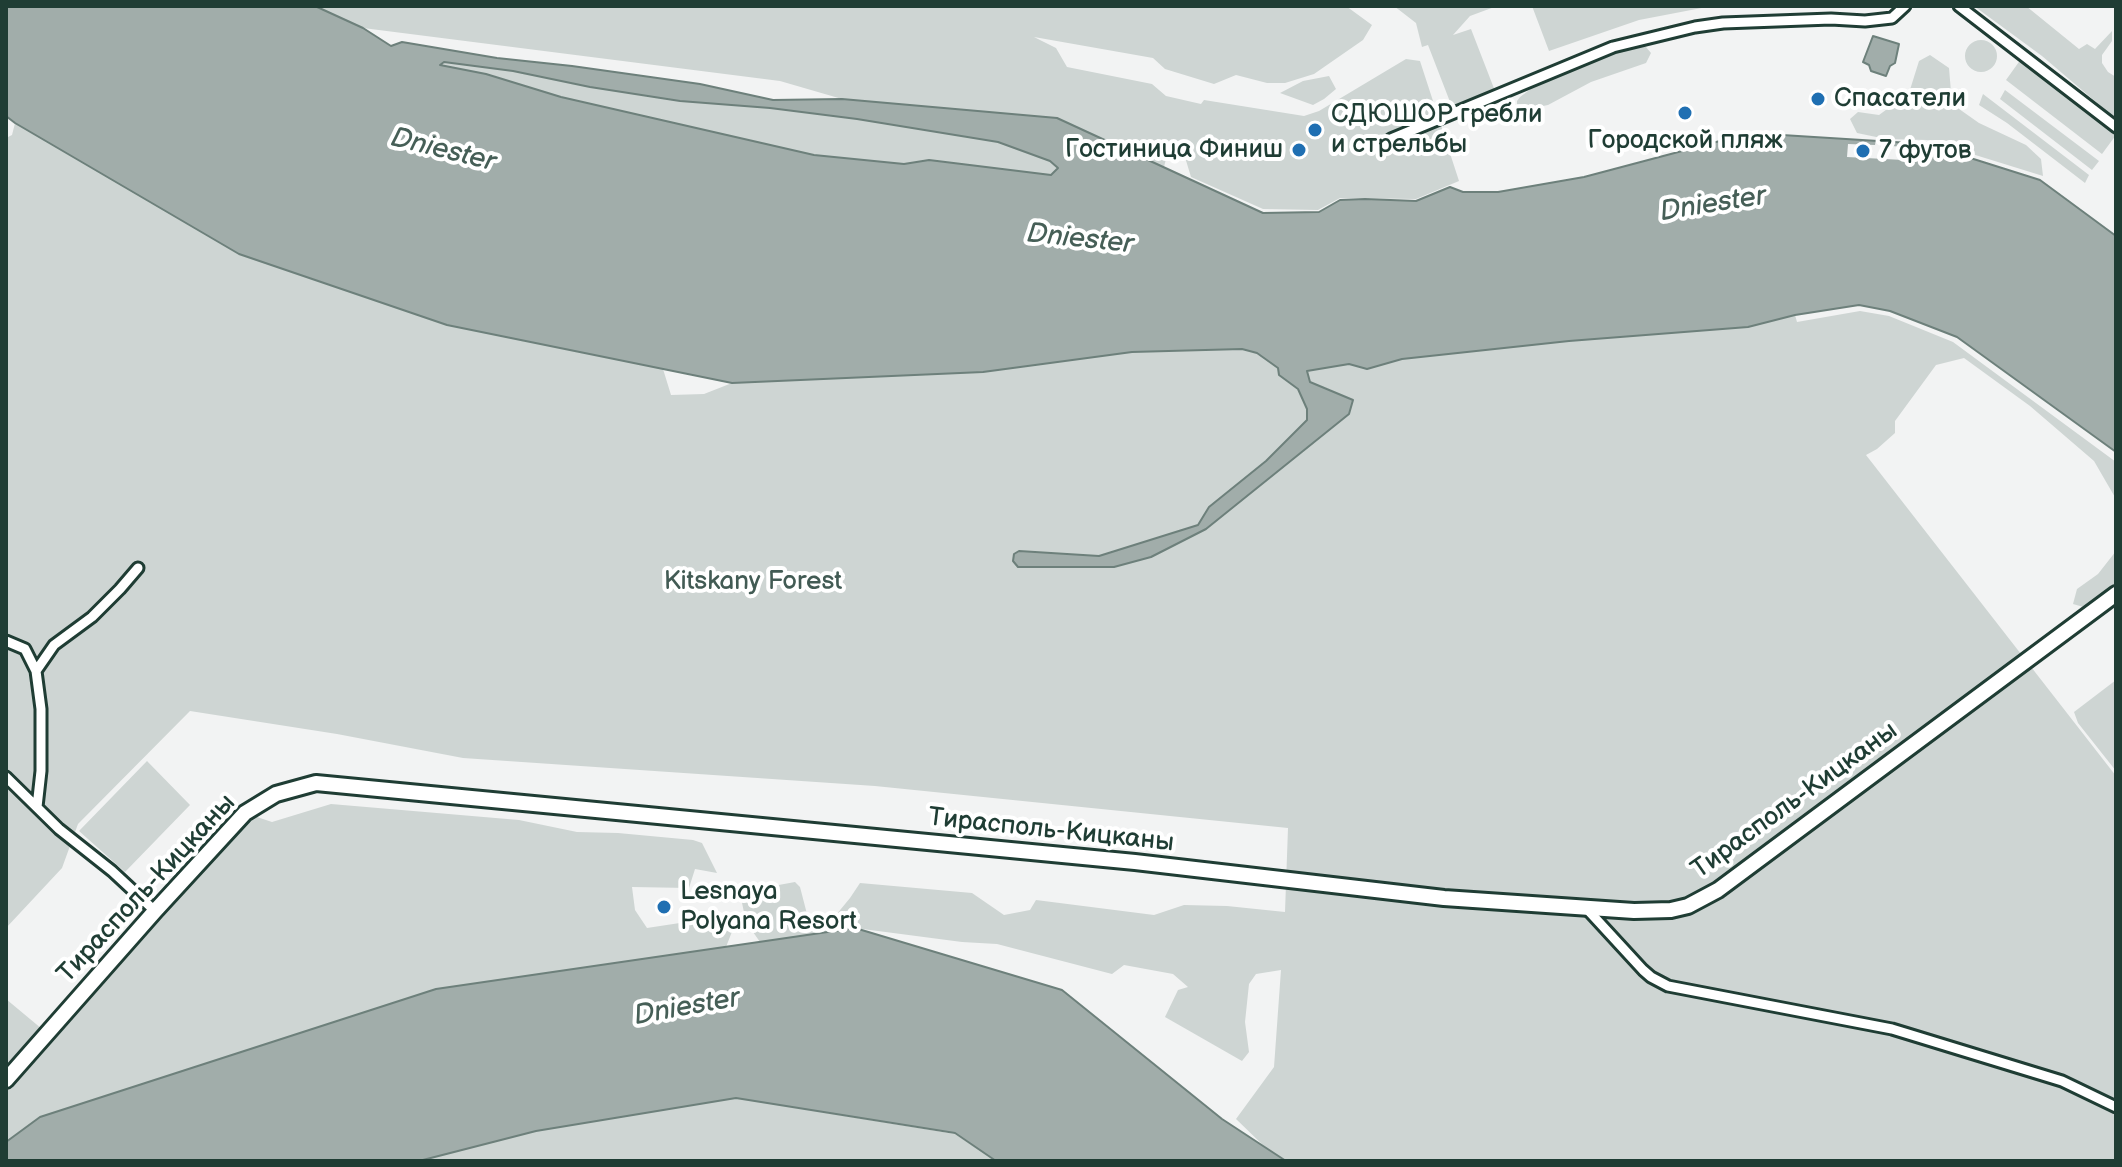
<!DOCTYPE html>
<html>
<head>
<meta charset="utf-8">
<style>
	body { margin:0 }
	#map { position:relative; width:2122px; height:1167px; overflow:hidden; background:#f2f3f3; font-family:"Balsamiq Sans",sans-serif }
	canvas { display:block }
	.frame { position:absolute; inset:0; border:8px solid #1f3d34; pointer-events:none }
</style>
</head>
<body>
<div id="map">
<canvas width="2122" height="1167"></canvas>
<div class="frame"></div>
</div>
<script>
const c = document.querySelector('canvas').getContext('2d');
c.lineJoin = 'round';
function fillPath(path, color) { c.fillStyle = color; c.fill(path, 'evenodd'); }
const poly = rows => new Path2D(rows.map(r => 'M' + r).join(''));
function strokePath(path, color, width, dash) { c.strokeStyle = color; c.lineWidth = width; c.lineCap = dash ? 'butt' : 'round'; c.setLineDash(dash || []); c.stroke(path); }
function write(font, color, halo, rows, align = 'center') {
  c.font = font + ' "Balsamiq Sans",sans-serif'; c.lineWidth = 8; c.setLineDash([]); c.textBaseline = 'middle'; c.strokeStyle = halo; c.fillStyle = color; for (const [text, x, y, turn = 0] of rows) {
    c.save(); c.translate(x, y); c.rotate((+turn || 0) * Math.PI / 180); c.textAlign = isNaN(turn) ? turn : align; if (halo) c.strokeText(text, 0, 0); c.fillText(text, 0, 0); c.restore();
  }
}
const green = poly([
	[315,6,1346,6,1372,25,1363,40,1314,74,1285,83,1267,83,1236,75,1214,84,1165,69,1153,58,1034,37,1056,48,1067,67,1152,84,1166,96,1201,104,1204,100,1304,116,1319,111,1406,59,1420,61,1459,181,1416,199,1340,198,1318,210,1263,209,1191,177,1181,144,1168,151,1164,167,1057,118,842,99,780,81,363,28],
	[1394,6,1497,6,1470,16,1453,35,1471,29,1495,91,1452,107,1428,45,1422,47,1416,23],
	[1532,6,1712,6,1639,20,1549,51],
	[1974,6,2026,6,2079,49,2087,44,2095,49,2112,31,2112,41,2102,55,2102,63,2108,72,2116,77,2116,119,2042,56],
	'1965 56a16 16 0 1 1 32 0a16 16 0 1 1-32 0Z',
	[1628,46,1646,47,1651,53,1646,63,1591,82,1548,105,1523,110,1517,106,1517,101,1520,97,1532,88],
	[1930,55,1949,68,1952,104,1979,123,2026,145,2041,159,2043,176,1927,140,1886,139,1857,133,1850,119,1858,112,1879,115,1909,93,1919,61],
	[2021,59,2116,131,2116,135,2102,154,2006,80],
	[444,62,513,71,590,87,680,101,770,108,856,119,998,142,1050,161,1058,167,1052,175,929,160,904,164,814,155,561,97,486,74,439,65],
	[1329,76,1336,89,1324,99,1313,105,1280,93,1303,81],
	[2005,90,2099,161,2092,170,2000,99],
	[1983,94,2089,175,2085,183,2007,123,1979,105],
	[15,123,239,254,447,325,663,369,671,395,704,394,732,383,983,372,1132,352,1242,349,1257,353,1278,368,1279,375,1298,389,1307,409,1307,420,1266,461,1209,507,1199,524,1349,414,1331,390,1310,382,1307,371,1349,364,1367,369,1402,359,1569,341,1748,327,1795,315,1797,322,1860,311,1889,316,1953,342,2116,462,2116,499,2094,461,2030,406,1964,358,1936,365,1895,421,1895,433,1877,449,1866,455,2116,776,2116,1161,1286,1161,1267,1149,1236,1119,1274,1067,1281,970,1256,974,1249,984,1245,1022,1249,1052,1242,1061,1165,1017,1178,990,1188,987,1173,974,1124,965,1112,974,997,944,962,942,855,928,760,942,746,922,741,898,746,891,795,882,800,887,807,914,836,915,850,898,860,883,972,893,1004,915,1030,910,1036,900,1154,915,1184,905,1227,906,1285,912,1288,828,875,786,463,758,337,734,190,711,78,824,62,868,6,928,6,138,12,135],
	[2116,551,2116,586,2087,608,2073,604,2077,589,2098,574],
	[2116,680,2116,771,2078,723,2074,712],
	[147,761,190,805,125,872,79,831],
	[331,804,519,820,577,832,618,833,693,840,702,843,717,873,695,869,689,888,632,887,635,910,647,928,706,919,728,921,733,929,726,947,436,989,40,1117,6,1142,6,1080,245,813,272,822],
	[6,999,42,1029,6,1069],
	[736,1098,955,1134,996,1161,419,1161,536,1131]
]);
const water = poly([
	[6,6,315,6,363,28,391,46,402,42,497,58,572,66,700,84,773,100,842,99,1057,118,1263,213,1319,212,1340,200,1365,199,1416,201,1450,187,1463,192,1498,192,1584,177,1750,133,1926,144,2040,180,2116,236,2116,452,1957,337,1890,311,1859,305,1795,315,1748,327,1569,341,1402,359,1367,369,1349,364,1307,371,1310,382,1353,400,1349,414,1206,529,1151,557,1114,567,1018,567,1013,561,1014,554,1019,551,1099,556,1198,525,1209,507,1266,461,1307,420,1307,409,1298,389,1279,375,1278,368,1257,353,1242,349,1132,352,983,372,732,383,447,325,239,254,15,123,6,116,6,6],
	[444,62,513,71,590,87,680,101,770,108,857,119,998,142,1050,161,1058,168,1051,175,929,160,904,164,814,155,561,97,486,74,440,65,444,62],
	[1873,36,1899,44,1895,63,1890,66,1886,76,1871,71,1869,65,1863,62,1873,36],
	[855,928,1062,990,1222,1119,1286,1161,996,1161,955,1133,736,1098,536,1131,419,1161,6,1161,6,1142,40,1117,436,989,855,928]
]);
const pier = poly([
	[1876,139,1879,139,1879,145,1904,147,1903,160,1847,157,1848,144,1875,145]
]);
const street = poly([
	[1959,6,2116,127],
	[1391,139,1613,47,1695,27,1723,23,1831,19,1865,21,1892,18,1905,6],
	[6,641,25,649,36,671,41,709,41,771,37,807],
	[36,671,54,645,92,617,120,589,138,568],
	[6,777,59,829,112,871,155,911],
	[1586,908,1643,970,1651,977,1668,986,1892,1029,2062,1081,2116,1107]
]);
const secondary = poly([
	[6,1080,155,911,245,813,276,794,316,783,1135,862,1444,898,1634,911,1671,910,1688,906,1718,890,2116,594]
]);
const markers = [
	[1818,99,8,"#1f6fb2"],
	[1685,113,8,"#1f6fb2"],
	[1315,130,8,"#1f6fb2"],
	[1299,150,8,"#1f6fb2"],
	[1863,151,8,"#1f6fb2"],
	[664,907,8,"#1f6fb2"]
];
const poiNames = [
	["Спасатели",1834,99],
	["СДЮШОР гребли",1331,115],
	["и стрельбы",1331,145],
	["Городской пляж",1685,141,"center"],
	["Гостиница Финиш",1283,150,"right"],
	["7 футов",1879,151],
	["Lesnaya",680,892],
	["Polyana Resort",680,922]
];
const parkNames = [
	["Kitskany Forest",753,582]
];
const streetNames = [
	["Тирасполь-Кицканы",1795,801,-36],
	["Тирасполь-Кицканы",1051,831,6],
	["Тирасполь-Кицканы",147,889,-47]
];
const waterNames = [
	["Dniester",443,151,14],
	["Dniester",1713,205,-9],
	["Dniester",1080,240,6],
	["Dniester",687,1008,-10]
];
fillPath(green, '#ced5d3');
fillPath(water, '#a1adaa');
strokePath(water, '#6d807b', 2);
fillPath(pier, '#f2f3f3');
strokePath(street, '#1f3d34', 15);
strokePath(secondary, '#1f3d34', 20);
strokePath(street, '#fff', 9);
strokePath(secondary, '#fff', 14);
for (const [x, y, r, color] of markers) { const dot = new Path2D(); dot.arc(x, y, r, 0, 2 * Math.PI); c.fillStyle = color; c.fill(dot); strokePath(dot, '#fff', 3); }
write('26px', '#1f3d34', '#fff', poiNames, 'left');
write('26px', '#425b54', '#fff', parkNames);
write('26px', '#1f3d34', '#fff', streetNames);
write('italic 28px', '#465f57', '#fff', waterNames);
</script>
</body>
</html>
